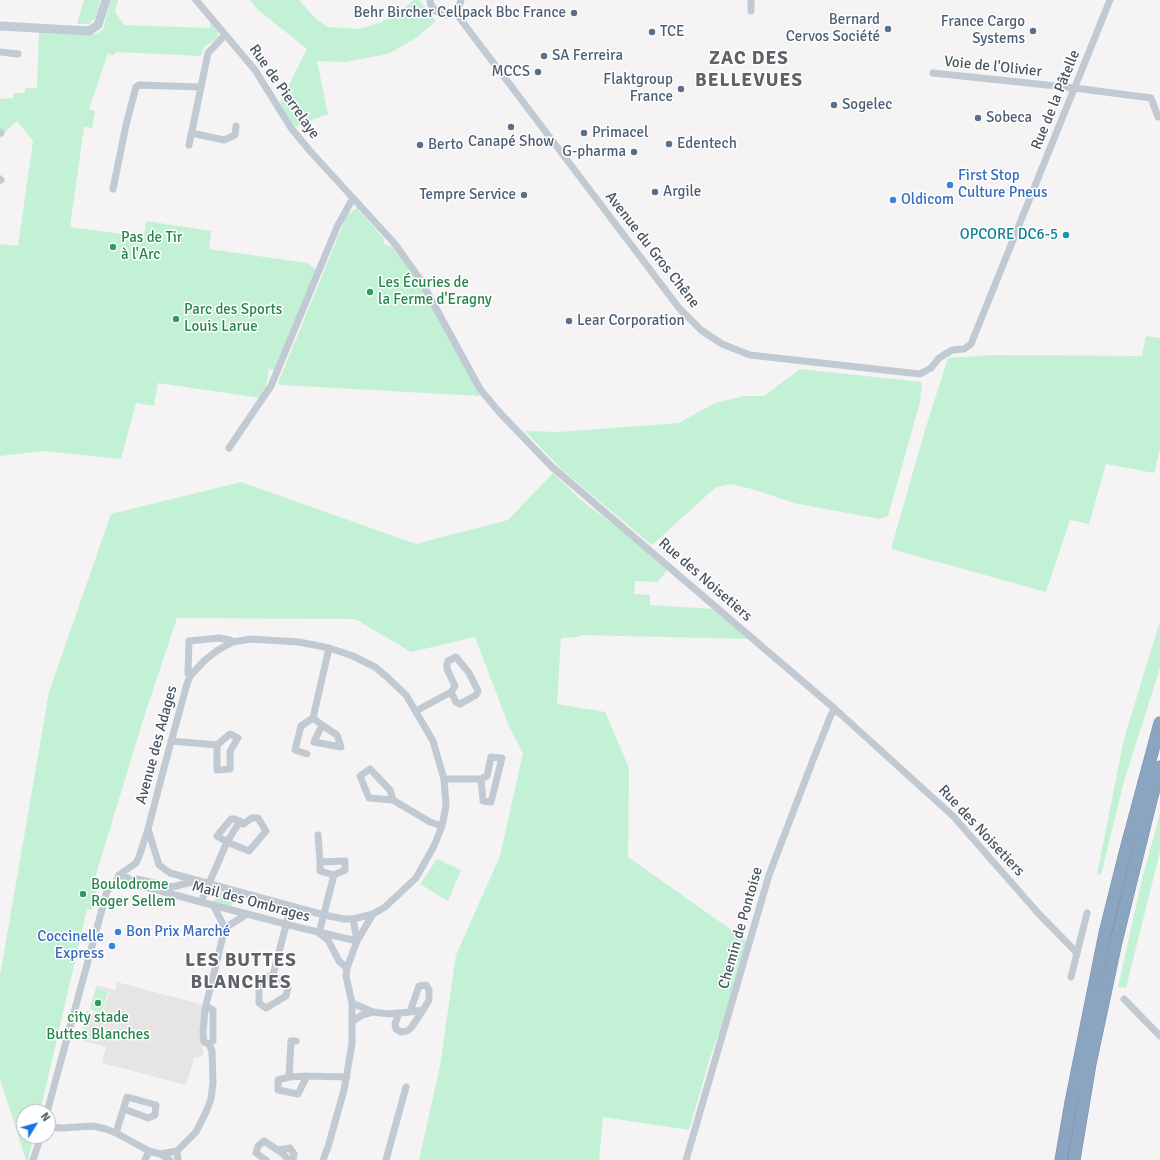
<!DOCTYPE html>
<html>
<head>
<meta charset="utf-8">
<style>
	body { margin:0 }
	#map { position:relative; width:1160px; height:1160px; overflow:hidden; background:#f5f3f3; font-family:Signika,sans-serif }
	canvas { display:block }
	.north { position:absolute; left:16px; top:1104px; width:40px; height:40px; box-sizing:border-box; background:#fff; border:1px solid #b7bbc0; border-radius:50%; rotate:53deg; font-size:11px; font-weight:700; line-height:16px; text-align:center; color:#4a5661 }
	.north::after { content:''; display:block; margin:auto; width:14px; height:18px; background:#1a73e8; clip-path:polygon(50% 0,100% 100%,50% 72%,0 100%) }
</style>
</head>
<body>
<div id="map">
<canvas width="1160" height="1160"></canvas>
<div class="north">N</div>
</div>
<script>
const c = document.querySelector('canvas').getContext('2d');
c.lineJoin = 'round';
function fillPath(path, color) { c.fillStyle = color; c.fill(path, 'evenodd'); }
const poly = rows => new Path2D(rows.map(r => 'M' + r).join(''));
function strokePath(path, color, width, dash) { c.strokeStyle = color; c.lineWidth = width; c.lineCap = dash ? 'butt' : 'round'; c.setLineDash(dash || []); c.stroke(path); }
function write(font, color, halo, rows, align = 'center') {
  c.font = font + ' Signika,sans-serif'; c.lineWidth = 3; c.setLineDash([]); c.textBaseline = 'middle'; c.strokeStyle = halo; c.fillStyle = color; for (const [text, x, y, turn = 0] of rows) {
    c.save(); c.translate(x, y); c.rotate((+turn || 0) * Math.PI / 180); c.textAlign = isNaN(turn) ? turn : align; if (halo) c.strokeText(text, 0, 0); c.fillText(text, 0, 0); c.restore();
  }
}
const education = poly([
	[117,982,203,1005,201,1031,203,1056,194,1058,186,1085,102,1063,106,1047,80,1040,86,1011,94,1014,95,1012,102,1014,109,992,96,988,97,985,115,990]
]);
const green = poly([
	[84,0,100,0,96,17,89,24,77,24],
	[111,0,118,0,115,11,124,25,210,28,210,23,218,31,218,36,215,40,204,47,201,56,117,52,112,56,108,53,89,109,95,111,92,128,84,127,70,227,144,237,146,221,211,231,209,249,307,263,317,270,275,370,269,369,265,393,260,398,158,383,154,406,136,403,121,459,44,451,0,456,0,244,18,246,33,141,17,121,4,133,0,128,0,99,13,98,14,93,25,93,25,88,37,88,39,31,90,35,98,33,103,29],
	[250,0,299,0,316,19,328,27,359,29,382,22,401,10,414,0,419,0,436,21,416,38,388,54,345,62,317,61,328,114,294,127,280,103,307,49,257,9],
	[357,208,384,239,384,244,392,247,418,279,480,396,281,385,278,383,347,215],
	[1146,336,1160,338,1160,449,1154,473,1106,464,1089,524,1070,520,1046,592,891,549,925,430,948,358,991,355,1142,356],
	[800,369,922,382,920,402,888,516,879,519,794,503,752,489,731,484,716,487,652,545,562,470,525,431,558,432,679,423,715,403,744,396,764,396],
	[553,473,582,501,651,552,648,554,667,570,658,582,635,581,634,594,650,595,650,605,713,609,750,639,580,635,579,637,561,638,557,704,605,712,629,768,628,857,750,943,709,1061,689,1130,603,1117,599,1160,419,1160,440,1066,456,955,500,856,523,753,508,724,475,637,411,652,355,619,177,618,144,717,94,881,94,883,98,884,92,910,87,909,40,1112,24,1112,24,1136,34,1136,28,1160,26,1160,0,1079,0,976,49,692,111,514,241,482,416,544,508,520],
	[1160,621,1160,668,1124,781,1101,875,1097,874,1124,739],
	[1160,814,1160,852,1126,988,1118,987,1142,879],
	[437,859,461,870,448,901,420,884],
	[222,891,235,894,231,907,213,902],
	[96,988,108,992,101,1013,90,1009]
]);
const street = poly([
	[196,0,255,70,291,128,310,151,395,244,420,279,480,389,500,413,552,467,835,709,953,816,1038,913,1077,953],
	[430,0,431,5,435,11,445,15,455,12,459,7,461,0],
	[751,11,751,0],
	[455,12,679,308,701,330,722,344,750,355,920,374,931,368,939,358,952,350,964,349,971,344,1110,0],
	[0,52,18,54],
	[933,73,1075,88,1151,98,1158,117],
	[201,87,208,53,225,35],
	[0,132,1,133],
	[191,133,224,140,235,135,236,126],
	[0,179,1,180],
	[113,189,126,125,136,87,139,85,201,87,189,145],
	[229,448,271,386,337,227,353,198],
	[190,676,188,674,189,641,219,638,230,640,233,642],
	[416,711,451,692,455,686,447,669,447,664,448,661,456,657,469,673,478,691,476,695,460,704,456,702,451,692],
	[313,718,322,725,337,735,341,747,314,742,322,725],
	[313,718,329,648],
	[171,741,217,745,230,734,238,738,230,751,230,769,217,770,217,745],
	[307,754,295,750,301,726,313,718],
	[444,779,481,779,487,776,491,757,502,758,491,802,483,801,481,779],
	[393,800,390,790,370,769,360,776,369,798,393,800,430,822,442,826],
	[252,818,258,818,266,831,249,851,227,842,217,836,231,819,235,819,243,824,252,818],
	[318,835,320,862],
	[345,861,345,870,334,875,320,871,320,862,345,861],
	[119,875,128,878,134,884,201,902,301,928,357,941,353,919],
	[334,875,319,933,328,940,339,961,347,968],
	[130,880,137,879,172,887,196,881],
	[201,902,227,842,240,821],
	[213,905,225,928],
	[273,975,262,979,259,983,259,1003,266,1008,286,996,288,987,286,982,273,975,291,906],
	[1071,977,1087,913],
	[1124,999,1160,1036],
	[352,1003,373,1012,389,1014,410,1012,423,1010,429,1000,429,990,426,985,419,986,410,1012],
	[206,1006,213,1010,213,1041,209,1044],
	[399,1013,395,1024,396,1029,401,1032,407,1031,411,1028,423,1010],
	[353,1021,362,1015,373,1012],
	[296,1041,291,1041,289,1077,278,1080,278,1090,298,1094,307,1076,347,1077],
	[289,1077,307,1076],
	[47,1112,107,891,115,883,119,875,136,863,139,857,148,829,165,764,187,684,190,676,205,660,218,650,233,642,250,639,299,642,329,648,353,656,375,667,387,677,406,695,433,741,444,779,446,806,442,826,434,846,416,878,385,907,373,914,353,919,344,919,324,915,170,873,159,865,148,829],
	[48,1127,62,1128,93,1126,106,1129,116,1133,149,1151,160,1154,170,1160],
	[116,1133,127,1097,156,1105,155,1115,148,1118,124,1109],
	[278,1150,290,1148,294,1154,293,1160],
	[177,1151,178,1160],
	[160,1154,177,1151,196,1132,206,1112,211,1099,213,1083,212,1051,209,1044,204,1042,203,1032,205,1009,225,928,247,914],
	[33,1160,41,1136],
	[145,1160,149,1151],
	[266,1160,256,1153,258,1146,264,1141,282,1153,289,1160],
	[323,1160,328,1147,344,1090,352,1044,352,1003,346,976,347,968,357,941,373,914],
	[386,1160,406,1087],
	[686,1160,769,875,813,760,831,715,835,709]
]);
const secondary = poly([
	[0,26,89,31,98,25,106,0]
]);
const highway = poly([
	[1061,1160,1071,1102,1105,933,1125,853,1160,723],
	[1074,1160,1090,1064,1116,942,1151,800,1160,767]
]);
const markers = [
	[574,13,4,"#5c6f8a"],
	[888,29,4,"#5c6f8a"],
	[1033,31,4,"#5c6f8a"],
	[652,32,4,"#5c6f8a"],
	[544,56,4,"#5c6f8a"],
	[538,72,4,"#5c6f8a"],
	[681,89,4,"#5c6f8a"],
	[834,105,4,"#5c6f8a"],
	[978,118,4,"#5c6f8a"],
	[511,127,4,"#5c6f8a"],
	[584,133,4,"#5c6f8a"],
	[669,144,4,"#5c6f8a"],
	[420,145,4,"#5c6f8a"],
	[634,152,4,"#5c6f8a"],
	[950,185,4,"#3f7fe0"],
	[655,192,4,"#5c6f8a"],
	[524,195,4,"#5c6f8a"],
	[893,200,4,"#3f7fe0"],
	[1066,235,4,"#0f9aa8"],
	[113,247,4,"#2e9e5b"],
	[370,292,4,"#2e9e5b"],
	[176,319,4,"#2e9e5b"],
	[569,321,4,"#5c6f8a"],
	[83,894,4,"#2e9e5b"],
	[118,932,4,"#3f7fe0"],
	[112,946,4,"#3f7fe0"],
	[98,1003,4,"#2e9e5b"]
];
const serviceNames = [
	["Behr Bircher Cellpack Bbc France",566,13,"right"],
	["Bernard",880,20,"right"],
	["Cervos Société",880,37,"right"],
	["France Cargo",1025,22,"right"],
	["Systems",1025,39,"right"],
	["TCE",660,32],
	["SA Ferreira",552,56],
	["MCCS",530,72,"right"],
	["Flaktgroup",673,80,"right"],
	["France",673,97,"right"],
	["Sogelec",842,105],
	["Sobeca",986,118],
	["Primacel",592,133],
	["Canapé Show",511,142,"center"],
	["Edentech",677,144],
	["Berto",428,145],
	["G-pharma",626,152,"right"],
	["Argile",663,192],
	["Tempre Service",516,195,"right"],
	["Lear Corporation",577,321]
];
const streetNames = [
	["Voie de l'Olivier",993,67,6],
	["Rue de Pierrelaye",284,92,55],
	["Rue de la Pâtelle",1056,100,-68],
	["Avenue du Gros Chêne",652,250,52],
	["Rue des Noisetiers",705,580,41],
	["Avenue des Adages",157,745,-75],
	["Rue des Noisetiers",981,831,47],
	["Mail des Ombrages",251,902,15],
	["Chemin de Pontoise",741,928,-74]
];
const shopNames = [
	["First Stop",958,176],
	["Culture Pneus",958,193],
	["Oldicom",901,200],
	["Bon Prix Marché",126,932],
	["Coccinelle",104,937,"right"],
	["Express",104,954,"right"]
];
const cultureNames = [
	["OPCORE DC6-5",1058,235]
];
const leisureNames = [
	["Pas de Tir",121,238],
	["à l'Arc",121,255],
	["Les Écuries de",378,283],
	["la Ferme d'Eragny",378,300],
	["Parc des Sports",184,310],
	["Louis Larue",184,327],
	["Boulodrome",91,885],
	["Roger Sellem",91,902],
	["city stade",98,1018,"center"],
	["Buttes Blanches",98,1035,"center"]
];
const districtNames = [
	["ZAC DES",749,59],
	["BELLEVUES",749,81],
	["LES BUTTES",241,961],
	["BLANCHES",241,983]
];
fillPath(education, '#e6e4e5');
fillPath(green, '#c3f1d5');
strokePath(highway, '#7690ad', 13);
strokePath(street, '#c1cad2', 7);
strokePath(secondary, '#c1cbd6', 9);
strokePath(highway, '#8ba5c1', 12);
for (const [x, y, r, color] of markers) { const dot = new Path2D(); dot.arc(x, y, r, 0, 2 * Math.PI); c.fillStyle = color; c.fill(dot); strokePath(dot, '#fff', 1.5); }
write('15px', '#4e5e75', '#fff', serviceNames, 'left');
write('15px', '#4a5661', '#fff', streetNames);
write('15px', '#366cbe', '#fff', shopNames, 'left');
write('15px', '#0d838f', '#fff', cultureNames, 'right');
write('15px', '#27864d', '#fff', leisureNames, 'left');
c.letterSpacing = '1px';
write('bold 19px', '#5f6368', '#fff', districtNames);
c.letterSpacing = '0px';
</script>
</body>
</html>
